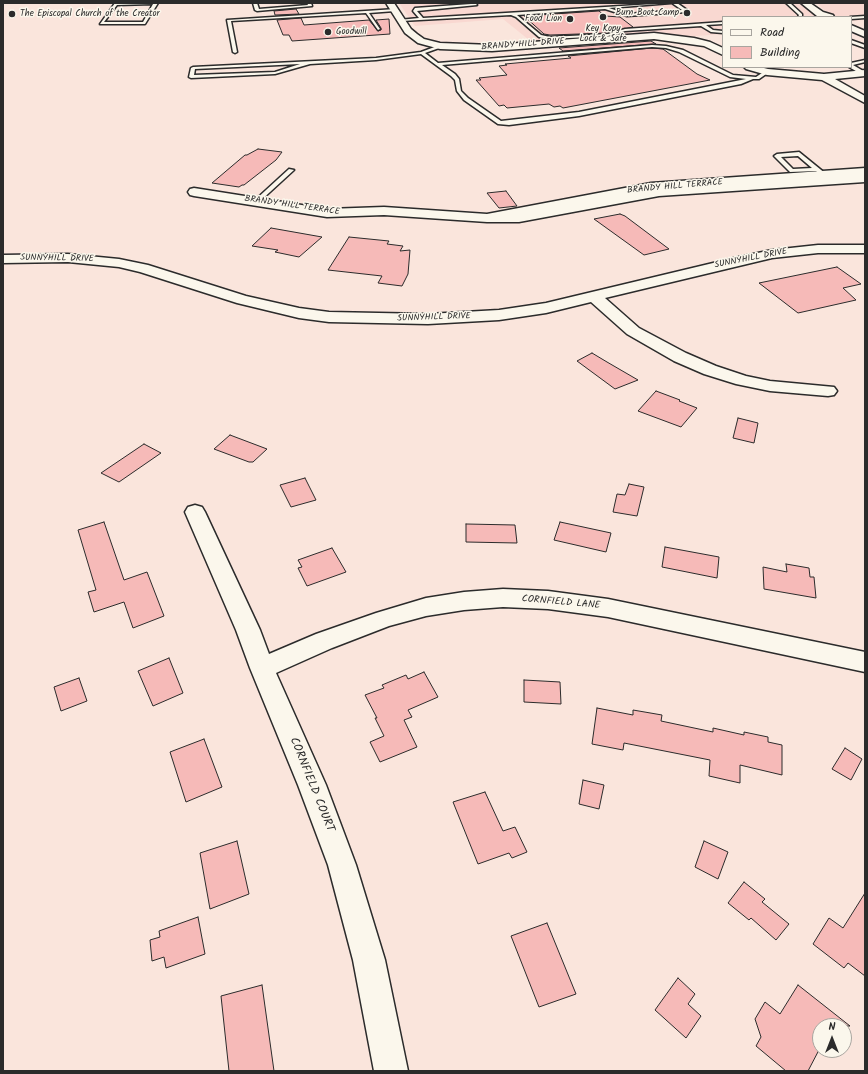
<!DOCTYPE html>
<html>
<head>
<meta charset="utf-8">
<style>
	body { margin:0 }
	#map { position:relative; width:868px; height:1074px; overflow:hidden; background:#fae5dc; font-family:Kalam,sans-serif }
	canvas { display:block }
	.frame { position:absolute; inset:0; border:4px solid #2b2b2b; pointer-events:none }
	.legend { position:absolute; left:722px; top:16px; width:130px; height:52px; box-sizing:border-box; background:#fbf7ec; border:1px solid #a8a59f; margin:0; padding:5px 7px; list-style:none; font-size:12px; color:#2b2b2b }
	.legend li { display:flex; align-items:center; gap:8px; height:20px }
	.legend b { width:20px; border:1px solid #a8a59f }
	.north { position:absolute; left:812px; top:1018px; width:40px; height:40px; box-sizing:border-box; background:#fbf7ec; border:1px solid #a8a59f; border-radius:50%; rotate:0deg; font-size:11px; font-weight:700; line-height:16px; text-align:center; color:#2b2b2b }
	.north::after { content:''; display:block; margin:auto; width:14px; height:18px; background:#2b2b2b; clip-path:polygon(50% 0,100% 100%,50% 72%,0 100%) }
</style>
</head>
<body>
<div id="map">
<canvas width="868" height="1074"></canvas>
<div class="frame"></div>
<ul class="legend">
<li><b style="height:5px;background:#fbf7ec"></b>Road</li>
<li><b style="height:11px;background:#f6bab8"></b>Building</li>
</ul>
<div class="north">N</div>
</div>
<script>
const c = document.querySelector('canvas').getContext('2d');
c.lineJoin = 'round';
function fillPath(path, color) { c.fillStyle = color; c.fill(path, 'evenodd'); }
const poly = rows => new Path2D(rows.map(r => 'M' + r).join(''));
function strokePath(path, color, width, dash) { c.strokeStyle = color; c.lineWidth = width; c.lineCap = dash ? 'butt' : 'round'; c.setLineDash(dash || []); c.stroke(path); }
function write(font, color, halo, rows, align = 'center') {
  c.font = font + ' Kalam,sans-serif'; c.lineWidth = 3; c.setLineDash([]); c.textBaseline = 'middle'; c.strokeStyle = halo; c.fillStyle = color; for (const [text, x, y, turn = 0] of rows) {
    c.save(); c.translate(x, y); c.rotate((+turn || 0) * Math.PI / 180); c.textAlign = isNaN(turn) ? turn : align; if (halo) c.strokeText(text, 0, 0); c.fillText(text, 0, 0); c.restore();
  }
}
const built = poly([
	[399,3,801,3,820,17,723,17,723,34,539,48,503,19,415,26],
	[817,3,865,3,865,20,851,21,851,17,838,17,824,10]
]);
const building = poly([
	[296,9,299,14,275,15,274,11,296,9],
	[599,11,605,16,620,17,633,27,608,33,550,35,544,34,524,16,599,11],
	[301,18,304,25,369,20,378,31,381,30,381,28,376,20,389,19,390,34,292,41,289,35,283,35,277,20,301,18],
	[651,41,656,44,563,51,559,48,651,41],
	[652,48,663,49,697,74,710,80,563,108,560,106,554,107,549,104,507,108,504,105,499,106,476,80,481,80,479,78,507,75,499,66,507,65,505,64,571,58,568,56,652,48],
	[258,149,282,152,276,160,244,185,242,185,239,187,212,183,245,155,247,155,258,149],
	[506,191,517,206,499,208,487,193,506,191],
	[620,214,625,216,669,249,644,255,594,219,620,214],
	[271,228,322,237,299,257,275,252,278,250,252,246,271,228],
	[349,237,389,241,387,244,403,246,400,251,410,250,408,274,402,286,378,283,382,276,328,270,349,237],
	[837,267,861,284,843,288,856,300,798,313,759,283,837,267],
	[592,353,607,362,638,380,615,389,577,361,592,353],
	[656,391,680,400,679,401,697,408,681,427,638,411,656,391],
	[738,418,758,423,754,443,733,438,738,418],
	[230,435,267,449,253,462,249,462,214,449,230,435],
	[144,444,161,453,119,482,101,473,144,444],
	[305,478,316,500,291,507,280,485,305,478],
	[629,484,644,487,637,516,613,512,617,494,625,495,629,484],
	[104,522,124,580,147,572,164,616,133,628,124,602,94,612,88,592,96,590,78,530,104,522],
	[560,522,611,533,606,552,554,540,560,522],
	[466,524,515,525,517,543,466,542,466,524],
	[665,547,719,557,717,578,662,567,665,547],
	[332,548,346,572,307,586,298,568,302,567,298,560,332,548],
	[786,564,809,568,810,577,814,577,816,598,764,589,763,567,787,572,786,564],
	[169,658,183,693,153,706,138,671,169,658],
	[424,672,438,697,408,710,412,717,404,720,417,747,380,762,370,742,384,736,375,718,377,718,365,695,384,688,382,685,406,675,408,679,424,672],
	[79,678,87,701,61,711,54,687,79,678],
	[524,680,560,682,561,704,524,702,524,680],
	[597,708,633,715,633,710,662,715,661,721,713,732,713,728,744,735,744,732,768,737,768,742,782,745,782,775,740,765,740,783,709,776,710,760,624,743,623,750,592,744,597,708],
	[204,739,222,787,186,802,170,752,204,739],
	[845,748,862,759,851,780,832,769,845,748],
	[583,780,604,785,599,809,579,804,583,780],
	[485,792,503,831,515,827,527,852,512,858,509,853,478,864,453,802,485,792],
	[237,841,249,894,210,909,200,853,237,841],
	[704,841,728,852,718,879,695,867,704,841],
	[744,882,765,899,762,902,789,924,776,940,751,918,749,920,728,903,744,882],
	[865,893,865,976,848,963,844,968,813,944,829,918,843,928,865,893],
	[198,917,205,954,166,968,164,957,152,961,150,940,160,937,159,931,198,917],
	[547,923,576,994,539,1007,511,936,547,923],
	[678,978,695,994,688,1004,701,1016,686,1038,655,1010,678,978],
	[262,985,274,1071,229,1071,221,996,262,985],
	[798,985,850,1026,820,1026,820,1048,808,1071,786,1071,756,1046,761,1037,755,1019,765,1002,780,1014,798,985]
]);
const service = poly([
	[115,3,158,3,145,24,100,24,115,3],
	[153,4,143,22,104,22,117,5,153,4],
	[253,3,257,3,259,9,308,5,307,3,311,3,312,6,257,11,255,10,253,3],
	[470,3,475,3,477,5,417,11,423,18,671,3,609,8,627,14,682,10,672,3,677,3,687,10,687,12,627,16,605,9,517,15,541,35,550,37,608,34,625,29,723,22,723,24,706,25,713,30,723,31,723,33,711,32,701,26,625,31,608,36,550,39,539,37,516,17,511,15,401,21,399,20,419,18,413,11,415,8,471,4,470,3],
	[786,3,790,3,802,14,802,17,798,17,799,15,786,3],
	[396,9,395,11,369,13,380,29,378,30,366,13,231,21,237,52,235,53,233,52,227,20,396,9],
	[865,16,865,18,851,19,850,17,865,16],
	[851,40,865,45,865,48,851,43,851,40],
	[440,45,442,47,425,53,438,63,652,45,666,46,683,50,733,75,756,77,765,71,769,72,759,79,753,79,741,84,579,116,509,125,498,124,464,100,457,91,455,80,451,76,421,54,376,60,310,64,275,74,191,78,189,77,191,68,193,67,376,58,421,52,440,45],
	[652,47,666,48,679,52,730,77,746,79,579,112,501,121,468,98,461,91,459,79,455,74,442,65,652,47],
	[300,64,275,72,194,75,195,69,300,64],
	[865,60,865,62,853,65,865,72,865,74,861,74,849,67,851,67,851,63,865,60],
	[799,152,831,178,831,180,827,180,816,171,790,172,774,156,777,154,799,152],
	[798,156,812,168,793,169,781,157,798,156],
	[289,169,294,170,258,203,254,203,254,201,289,169]
]);
const minor = poly([
	[386,3,394,3,411,29,417,34,424,39,440,43,492,45,654,33,694,38,710,42,723,48,723,55,704,46,654,39,492,51,440,49,418,43,405,33,386,3],
	[744,67,760,67,768,69,824,74,865,70,865,76,835,79,865,96,865,103,822,80,767,75,746,69,744,67],
	[865,168,865,182,659,196,519,222,487,222,384,215,327,217,194,196,190,195,188,192,190,189,194,188,327,209,384,207,487,214,651,183,865,168],
	[818,245,865,245,865,253,818,253,772,258,605,298,639,328,686,353,716,366,746,376,770,381,834,387,837,391,834,395,828,396,770,391,736,384,704,374,674,361,627,334,591,302,546,313,499,320,428,324,329,322,299,318,237,303,140,272,119,267,68,262,3,263,3,255,68,254,119,259,148,265,246,296,299,308,329,312,428,314,499,310,546,303,734,258,772,250,818,245],
	[195,505,202,507,205,512,260,630,269,654,316,634,376,613,426,598,464,592,503,589,548,591,608,599,865,652,865,672,608,617,548,609,503,607,464,610,426,616,389,626,332,648,276,673,326,785,356,865,385,960,408,1071,374,1071,353,960,328,865,298,785,250,668,236,630,185,512,188,507,195,505]
]);
const secondary = poly([
	[801,3,810,3,823,12,833,15,834,17,817,16,801,3],
	[851,25,865,31,865,37,851,31,851,25]
]);
const markers = [
	[687,13,4,"#2b2b2b"],
	[12,14,4,"#2b2b2b"],
	[603,17,4,"#2b2b2b"],
	[570,19,4,"#2b2b2b"],
	[328,32,4,"#2b2b2b"]
];
const farPoinames = [
	["Burn Boot Camp",679,13],
	["The Episcopal Church of the Creator",20,14,"left"],
	["Food Lion",562,19],
	["Key Kopy",603,29,"center"],
	["Lock & Safe",603,39,"center"],
	["Goodwill",336,32,"left"]
];
const farStreetnames = [
	["BRANDY HILL DRIVE",523,45,-4],
	["BRANDY HILL TERRACE",675,187,-5],
	["BRANDY HILL TERRACE",292,206,8],
	["SUNNYHILL DRIVE",57,259,1],
	["SUNNYHILL DRIVE",751,259,-11],
	["SUNNYHILL DRIVE",434,318,-2]
];
const streetNames = [
	["CORNFIELD LANE",561,603,5]
];
const nearStreetnames = [
	["CORNFIELD COURT",311,785,68]
];
fillPath(built, '#f9d8d1');
fillPath(building, '#f6bab8');
strokePath(building, '#2b2b2b', 1);
strokePath(service, '#2b2b2b', 3);
strokePath(minor, '#2b2b2b', 3);
strokePath(secondary, '#2b2b2b', 3);
fillPath(service, '#fbf7ec');
fillPath(minor, '#fbf7ec');
fillPath(secondary, '#fbf7ec');
for (const [x, y, r, color] of markers) { const dot = new Path2D(); dot.arc(x, y, r, 0, 2 * Math.PI); c.fillStyle = color; c.fill(dot); strokePath(dot, '#fbf7ec', 1.5); }
write('9px', '#2b2b2b', '#fbf7ec', farPoinames, 'right');
write('9px', '#2b2b2b', '#fbf7ec', farStreetnames);
write('10px', '#2b2b2b', '#fbf7ec', streetNames);
write('12px', '#2b2b2b', '#fbf7ec', nearStreetnames);
</script>
</body>
</html>
